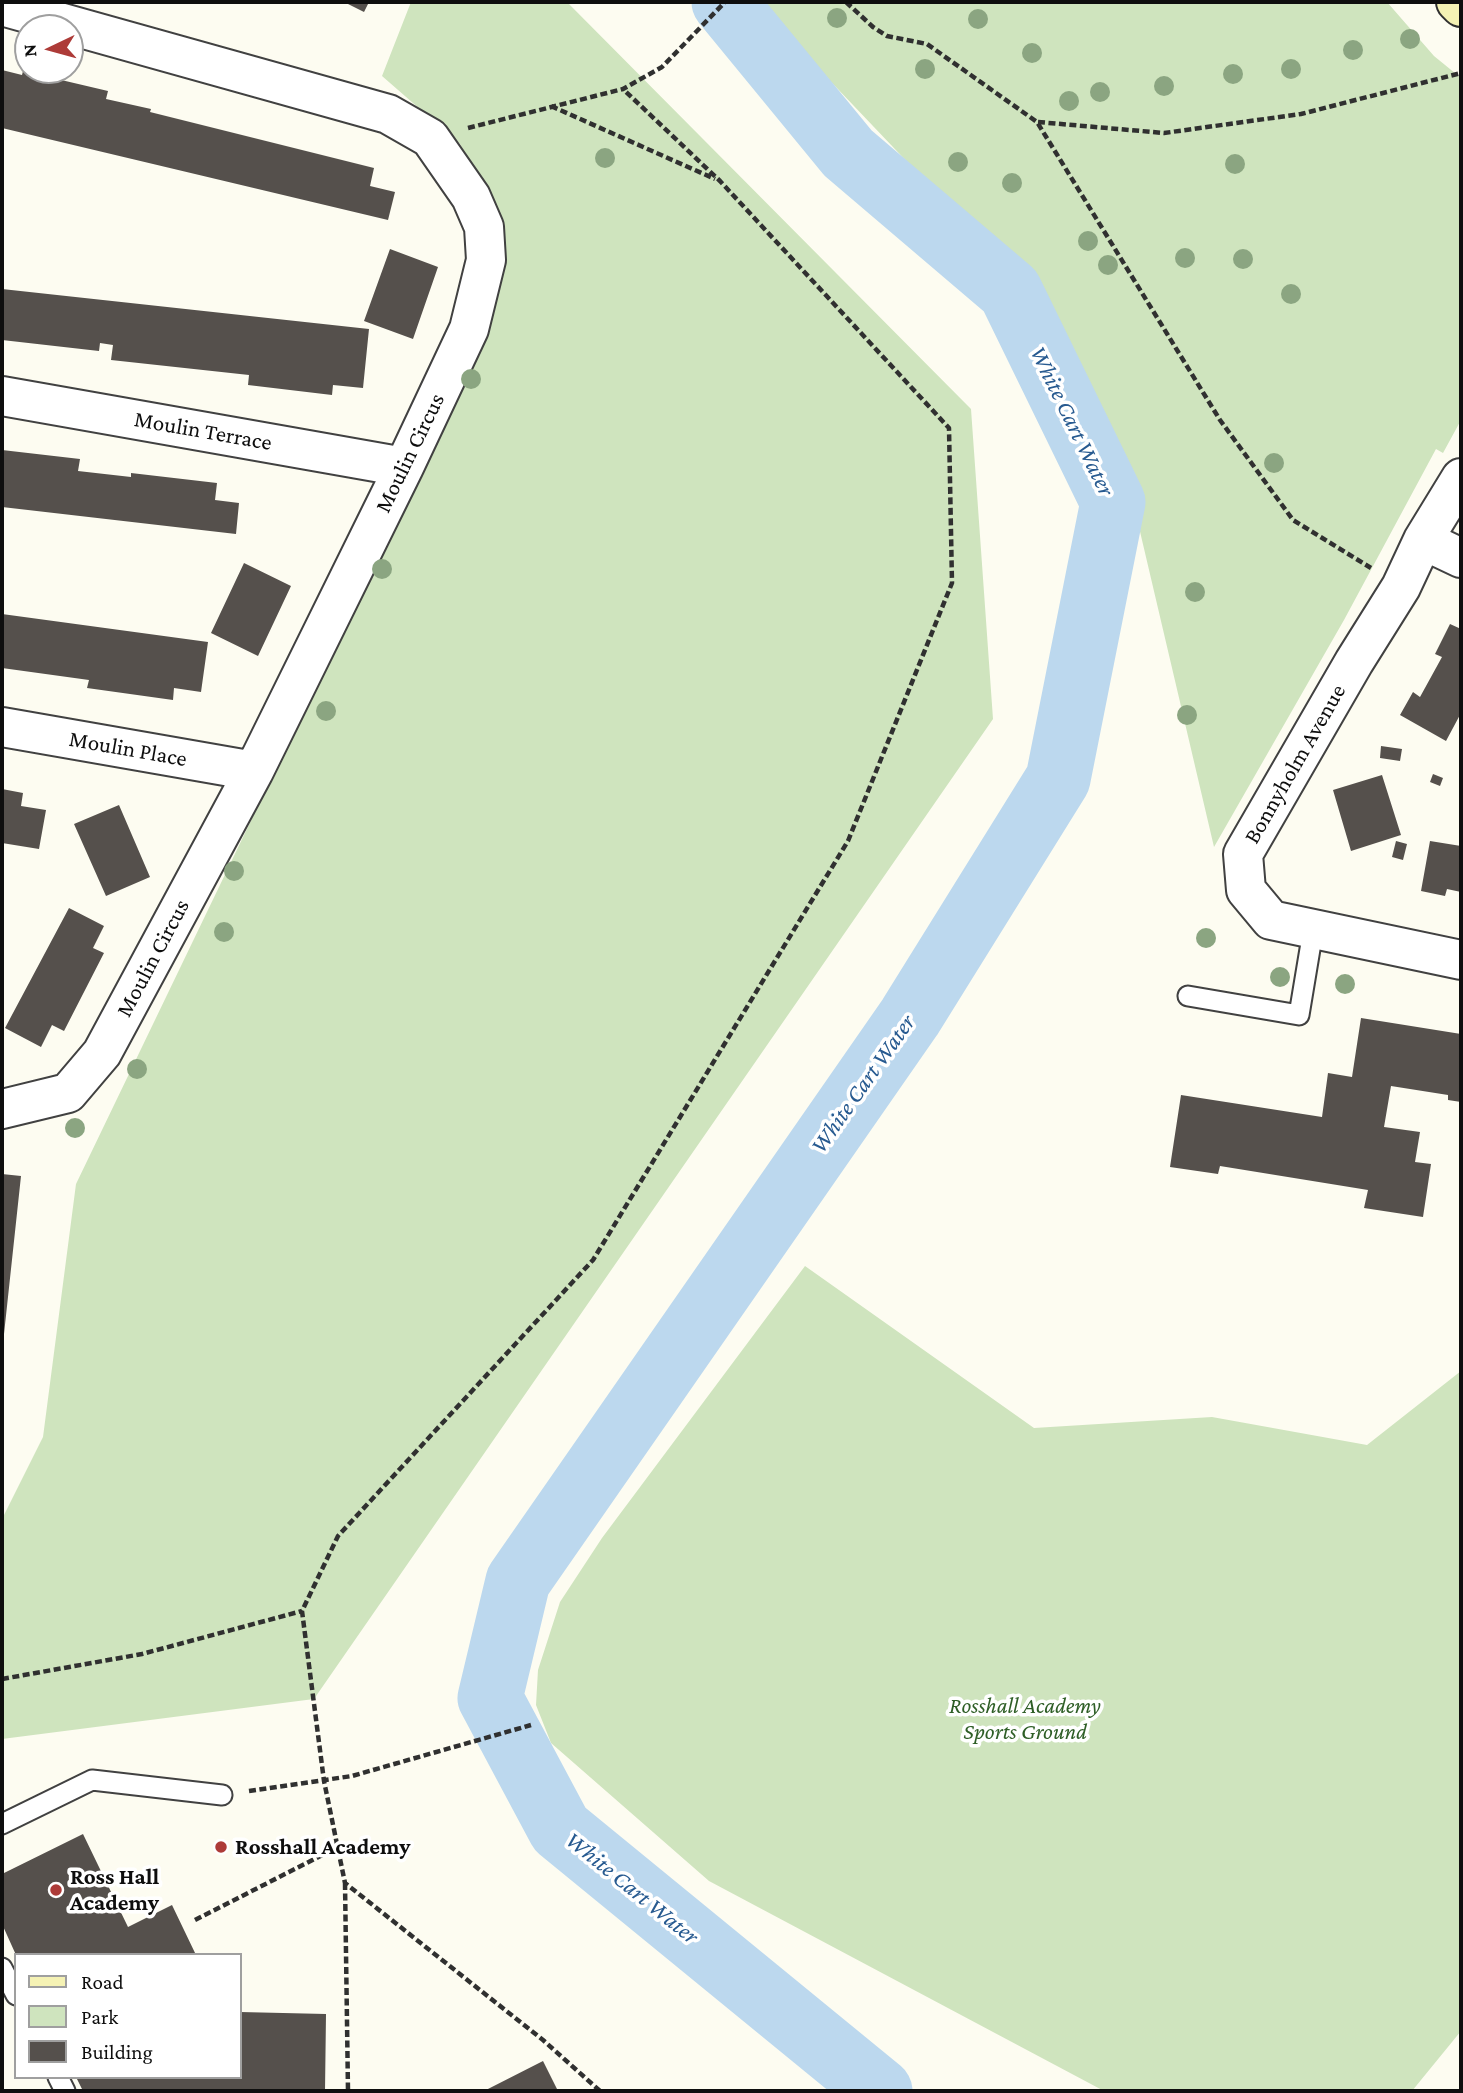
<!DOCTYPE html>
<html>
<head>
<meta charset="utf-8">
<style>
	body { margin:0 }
	#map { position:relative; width:1463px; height:2093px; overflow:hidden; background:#fdfcf1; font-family:"Crimson Pro",serif }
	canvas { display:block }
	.frame { position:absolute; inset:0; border:4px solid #0e0e0e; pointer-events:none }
	.legend { position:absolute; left:14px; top:1953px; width:228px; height:126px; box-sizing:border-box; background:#fff; border:2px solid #9f9f9f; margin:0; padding:9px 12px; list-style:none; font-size:21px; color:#0e0e0e }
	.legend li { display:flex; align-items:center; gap:14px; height:35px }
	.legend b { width:35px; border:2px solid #9f9f9f }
	.north { position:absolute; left:14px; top:14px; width:70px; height:70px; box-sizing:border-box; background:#fff; border:2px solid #9f9f9f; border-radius:50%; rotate:265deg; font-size:19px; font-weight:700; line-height:28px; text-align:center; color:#0e0e0e }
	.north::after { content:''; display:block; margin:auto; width:24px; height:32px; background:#ad3b38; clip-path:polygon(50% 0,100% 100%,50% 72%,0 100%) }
</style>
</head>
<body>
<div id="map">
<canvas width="1463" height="2093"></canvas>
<div class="frame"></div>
<ul class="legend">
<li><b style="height:9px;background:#f5f2b4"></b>Road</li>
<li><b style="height:19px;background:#cfe4be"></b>Park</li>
<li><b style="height:19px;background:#55504c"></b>Building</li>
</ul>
<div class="north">N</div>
</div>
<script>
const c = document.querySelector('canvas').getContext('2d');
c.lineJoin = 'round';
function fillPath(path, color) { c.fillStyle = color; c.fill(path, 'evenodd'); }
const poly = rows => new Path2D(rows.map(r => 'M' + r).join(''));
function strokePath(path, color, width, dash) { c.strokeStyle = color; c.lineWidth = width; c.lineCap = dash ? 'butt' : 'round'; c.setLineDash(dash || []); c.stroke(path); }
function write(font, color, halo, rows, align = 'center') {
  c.font = font + ' "Crimson Pro",serif'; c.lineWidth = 7; c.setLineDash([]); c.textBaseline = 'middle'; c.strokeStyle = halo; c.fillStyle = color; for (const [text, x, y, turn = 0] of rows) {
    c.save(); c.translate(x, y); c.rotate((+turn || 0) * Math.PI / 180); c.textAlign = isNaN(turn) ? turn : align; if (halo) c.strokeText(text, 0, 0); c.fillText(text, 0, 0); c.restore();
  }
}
const green = poly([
	[411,2,567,2,971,409,993,719,314,1699,2,1739,2,1519,43,1437,76,1184,491,322,505,234,460,144,382,76],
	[755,2,1387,2,1434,56,1461,78,1461,420,1443,453,1436,449,1344,620,1214,847,1138,523,1010,270],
	[805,1266,1034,1428,1212,1417,1367,1445,1461,1371,1461,2031,1412,2091,1104,2091,709,1881,551,1743,536,1705,538,1670,560,1602,602,1538]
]);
const river = poly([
	[724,2,848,153,1010,291,1113,502,1058,779,910,1017,518,1581,490,1698,560,1829,880,2091]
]);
const building = poly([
	[344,2,369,2,364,12],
	[2,70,22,75,23,71,108,91,106,99,151,109,150,112,374,168,370,186,395,192,388,220,2,128],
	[390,249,438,267,413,339,364,321],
	[2,289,369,329,363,388,333,385,332,395,248,385,249,375,111,360,113,345,100,343,99,351,2,340],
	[2,450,80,459,78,471,131,477,131,473,217,483,215,500,239,503,236,534,2,507],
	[244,563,291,586,258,656,211,633],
	[2,614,208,642,201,692,174,688,173,700,87,688,89,680,2,668],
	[1450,624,1461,629,1461,713,1446,741,1400,715,1413,692,1420,697,1442,657,1435,654],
	[1381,746,1402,749,1400,761,1380,758],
	[1433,774,1443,778,1440,786,1430,782],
	[1382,775,1401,835,1351,851,1333,790],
	[2,789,23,793,21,806,46,810,39,849,2,843],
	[119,805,150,877,106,896,74,824],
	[1396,841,1407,844,1403,860,1392,857],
	[1430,841,1461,846,1461,892,1447,889,1445,896,1421,891],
	[69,908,104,926,93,948,104,953,64,1031,52,1025,41,1047,5,1028],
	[1361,1018,1461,1034,1461,1102,1448,1100,1448,1095,1391,1086,1384,1127,1420,1132,1415,1162,1431,1164,1423,1217,1364,1208,1368,1190,1220,1166,1218,1174,1170,1167,1181,1095,1322,1117,1328,1073,1352,1077],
	[2,1174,21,1176,4,1334,2,1334],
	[83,1834,128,1927,172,1905,196,1955,16,1955,2,1924,2,1874],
	[240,2012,326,2014,325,2091,83,2091,76,2077,240,2077],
	[543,2061,558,2091,484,2091]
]);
const path = poly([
	[846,2,873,27,887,36,927,44,1037,122,1220,420,1293,520,1371,568],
	[551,106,715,179],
	[1038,122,1164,133,1301,114,1461,73],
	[468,128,623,89,662,67,725,2],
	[2,1679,142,1654,302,1611],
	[249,1791,352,1776,531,1725],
	[345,1883,348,2091],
	[195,1920,338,1847],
	[600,2091,543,2040,345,1883,324,1781,302,1611,338,1536,593,1260,848,841,952,583,949,428,720,181,623,89]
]);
const lane = poly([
	[1188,996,1299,1015,1313,931],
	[2,1824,92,1780,222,1795],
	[2,1968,16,1995],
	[58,2077,65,2091]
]);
const street = poly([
	[2,6,388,114,430,138,471,197,484,227,486,260,469,329,404,467,254,771,102,1053,68,1093,2,1109],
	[2,396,404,467],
	[1461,478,1423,540,1401,587,1354,662,1243,854,1246,890,1271,920,1461,960],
	[1423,540,1461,558],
	[2,727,254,771]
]);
const secondary = poly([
	[1456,2,1461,7]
]);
const trees = [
	[837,18],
	[978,19],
	[1410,39],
	[1353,50],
	[1032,53],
	[925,69],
	[1291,69],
	[1233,74],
	[1164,86],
	[1100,92],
	[1069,101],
	[605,158],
	[958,162],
	[1235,164],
	[1012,183],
	[1088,241],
	[1185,258],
	[1243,259],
	[1108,265],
	[1291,294],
	[471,379],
	[1274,463],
	[382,569],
	[1195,592],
	[326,711],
	[1187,715],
	[234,871],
	[224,932],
	[1206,938],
	[1280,977],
	[1345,984],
	[137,1069],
	[75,1128]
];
const markers = [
	[221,1847,7,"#ad3b38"],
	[56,1890,7,"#ad3b38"]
];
const streetNames = [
	["Moulin Terrace",203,431,10],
	["Moulin Circus",410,453,-64],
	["Moulin Place",128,749,10],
	["Bonnyholm Avenue",1295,764,-60],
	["Moulin Circus",153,958,-62]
];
const parkNames = [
	["Rosshall Academy",1025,1706],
	["Sports Ground",1025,1732]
];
const poiNames = [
	["Rosshall Academy",235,1847],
	["Ross Hall",70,1877],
	["Academy",70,1903]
];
const waterNames = [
	["White Cart Water",1072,421,64],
	["White Cart Water",863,1084,-55],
	["White Cart Water",632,1888,39]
];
fillPath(green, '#cfe4be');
strokePath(river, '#bcd8ee', 65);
fillPath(building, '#55504c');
strokePath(lane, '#414141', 23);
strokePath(street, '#414141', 42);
strokePath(secondary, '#303030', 42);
strokePath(path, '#303030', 4.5, [7, 3.5]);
strokePath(lane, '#fff', 19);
strokePath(street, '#fff', 38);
strokePath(secondary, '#f5f2b4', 38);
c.fillStyle = '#8ba581';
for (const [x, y] of trees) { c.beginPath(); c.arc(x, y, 10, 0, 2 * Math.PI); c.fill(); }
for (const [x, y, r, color] of markers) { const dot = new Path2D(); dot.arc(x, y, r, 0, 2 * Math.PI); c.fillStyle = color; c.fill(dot); strokePath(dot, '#fff', 2.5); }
write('23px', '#0e0e0e', '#fff', streetNames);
write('italic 23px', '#2e5e26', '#fff', parkNames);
write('bold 23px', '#0e0e0e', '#fff', poiNames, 'left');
write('italic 24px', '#275a90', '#fff', waterNames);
</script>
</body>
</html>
